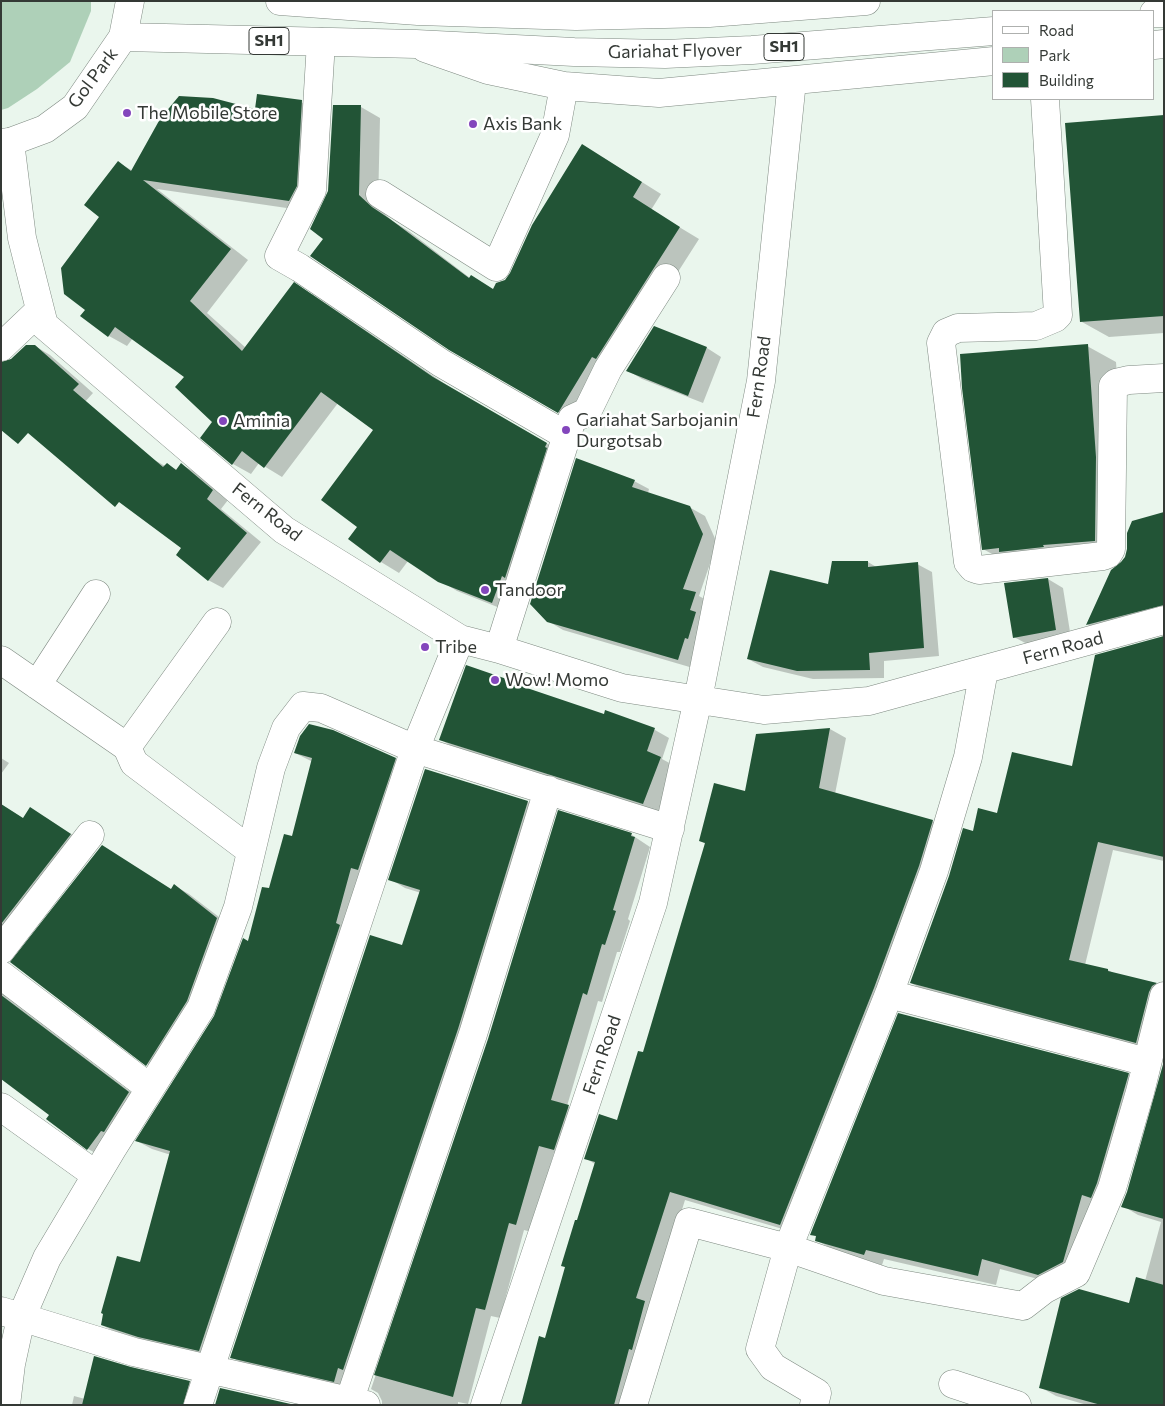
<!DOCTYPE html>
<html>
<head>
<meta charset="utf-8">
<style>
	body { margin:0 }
	#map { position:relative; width:1165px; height:1406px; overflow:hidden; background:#eaf6ed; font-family:Commissioner,sans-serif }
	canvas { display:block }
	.frame { position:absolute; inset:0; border:2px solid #343935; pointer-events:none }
	.legend { position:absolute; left:992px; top:10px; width:162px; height:90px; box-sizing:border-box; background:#fff; border:1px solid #aeb0ae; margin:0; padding:6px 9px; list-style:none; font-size:15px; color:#343935 }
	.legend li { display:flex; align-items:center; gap:10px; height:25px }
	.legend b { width:25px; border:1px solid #aeb0ae }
</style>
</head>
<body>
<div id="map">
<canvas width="1165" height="1406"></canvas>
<div class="frame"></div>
<ul class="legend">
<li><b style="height:6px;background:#fff"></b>Road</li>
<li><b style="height:14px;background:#aed0b8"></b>Park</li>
<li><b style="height:14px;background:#225436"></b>Building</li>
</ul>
</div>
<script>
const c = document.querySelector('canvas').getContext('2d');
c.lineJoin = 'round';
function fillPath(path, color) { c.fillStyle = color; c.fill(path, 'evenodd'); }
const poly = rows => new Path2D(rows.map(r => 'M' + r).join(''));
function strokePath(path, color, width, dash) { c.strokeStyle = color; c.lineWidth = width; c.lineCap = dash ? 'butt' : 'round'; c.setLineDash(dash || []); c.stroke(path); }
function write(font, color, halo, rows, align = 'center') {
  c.font = font + ' Commissioner,sans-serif'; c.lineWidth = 5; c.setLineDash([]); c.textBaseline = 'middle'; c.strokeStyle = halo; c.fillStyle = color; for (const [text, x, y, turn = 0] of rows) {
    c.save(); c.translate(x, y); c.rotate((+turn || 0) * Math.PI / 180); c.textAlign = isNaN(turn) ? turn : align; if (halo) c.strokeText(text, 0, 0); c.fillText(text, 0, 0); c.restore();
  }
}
const green = poly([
	[1,1,91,1,91,11,70,62,37,89,8,108,1,110]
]);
const shadow = poly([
	[301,102,319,112,307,211,157,189,248,260,207,313,246,348,312,294,451,388,565,454,510,612,457,591,408,561,399,573,381,562,350,539,358,527,375,430,338,403,282,477,259,463,251,474,233,464,202,438,214,422,186,377,133,338,127,346,109,336,82,316,86,310,101,217,119,163,133,171,256,111],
	[361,107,380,118,378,207,391,220,410,232,470,278,493,290,506,281,511,274,602,157,661,194,651,210,699,239,616,369,578,423,450,349,324,239,329,192],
	[1164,222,1164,333,1109,337,1082,322],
	[35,346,50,355,93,393,74,414],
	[1087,346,1116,362,1124,474,1123,556,1012,565,983,549],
	[707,348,721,357,703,403,642,379,627,370],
	[151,458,165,466,167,464,177,470,182,465,197,473,228,500,221,509,261,542,223,588,208,580,183,547],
	[634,481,649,489,648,493,689,507,705,516,717,543,699,596,710,602,693,668,563,630,548,621],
	[1164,513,1164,616,1102,633,1088,625,1112,571,1122,563],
	[833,562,868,562,878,568,917,564,932,572,939,656,884,661,884,678,813,679,763,667,748,659,829,586],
	[1048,579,1063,588,1071,638,1029,645,1014,637],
	[1164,638,1164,861,1113,850,1085,965,1108,970,1115,974,1157,984,1164,988,1152,1051,927,992,911,983,974,832,998,814,1073,768],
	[526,687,532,691,605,715,606,711,655,730,669,738,662,759,675,766,658,812,455,748,441,740],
	[830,729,846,738,835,794,932,821,948,830,796,1233,685,1200,652,1306,632,1405,522,1405,546,1340,566,1268,562,1265,578,1222,595,1164,585,1158,618,1121,644,1054,706,844,700,841,746,792,757,735],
	[295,753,395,759,410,767,214,1359,117,1333,102,1325,141,1264,171,1155,152,1149,137,1141,215,1017,293,837,313,762],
	[1,758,9,763,1,774],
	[426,770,528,802,543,811,354,1390,246,1366,232,1357,403,947,421,893,405,888,390,879],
	[1,804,24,819,45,817,85,843,1,954],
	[559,812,632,835,650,847,628,919,630,921,620,952,617,952,602,1002,598,1001,567,1106,583,1115,569,1158,554,1153,531,1232,524,1230,500,1318,491,1316,468,1404,458,1402,458,1405,382,1405,382,1401,378,1393,371,1389,489,1039],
	[175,886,189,894,232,927,162,1073,147,1064,172,890],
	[1,990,7,998,144,1102,103,1157,88,1149,48,1119,51,1115,1,1078],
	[1164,1067,1164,1405,1087,1405,1056,1396,1040,1387,1130,1305,1145,1281,1161,1222,1138,1215,1123,1206,1128,1193],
	[1128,1074,1146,1085,1057,1284,1000,1269,996,1285,884,1259,882,1265,834,1250,816,1240,817,1237,812,1234],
	[130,1368,189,1382,204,1390,199,1405,72,1405,74,1396,85,1399]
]);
const building = poly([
	[257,94,302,100,297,186,289,201,143,180,231,249,190,301,242,351,294,282,433,377,547,443,545,447,547,448,505,578,502,576,492,603,438,582,390,550,380,563,348,539,357,527,321,500,373,430,321,392,264,468,242,451,232,465,200,438,212,422,175,387,184,377,115,327,108,337,80,316,85,310,64,294,61,268,99,217,84,205,118,161,131,171,160,119,179,96,213,98,255,109],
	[333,105,361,105,359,195,372,207,390,219,469,278,471,275,493,289,496,283,505,280,510,273,532,225,582,144,642,182,633,197,680,227,596,359,592,357,558,413,449,350,310,256,323,239,310,229,328,191],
	[1164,115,1164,316,1080,322,1065,123],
	[654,326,707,347,688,396,626,371],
	[1088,344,1096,457,1095,541,1043,545,1044,547,999,552,999,548,982,550,962,388,960,354],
	[26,345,35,345,79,384,73,390,163,467,167,463,176,470,181,463,213,490,207,499,247,533,208,581,176,555,181,548,119,502,115,507,28,433,18,444,1,430,1,362,11,359],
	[576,458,635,480,632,487,690,506,703,534,683,589,696,592,690,610,696,612,688,639,685,638,678,660,547,622,530,604],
	[1164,512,1164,605,1086,625,1111,570,1121,562,1125,557,1127,549,1127,533,1132,521],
	[832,561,868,561,868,567,918,562,924,648,869,653,870,670,797,671,747,659,770,570,828,584],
	[1048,578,1056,630,1013,638,1004,583],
	[1164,636,1164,857,1098,842,1069,960,1108,969,1108,971,1157,983,1152,986,1149,992,1136,1043,910,983,949,876,963,828,973,831,978,808,997,813,1012,752,1072,766,1095,655],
	[466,665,527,686,527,688,604,714,605,710,655,728,647,751,661,757,643,804,439,740],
	[309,724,333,730,396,758,358,870,351,868,336,923,340,925,199,1351,138,1337,101,1325,103,1314,101,1313,117,1256,140,1262,170,1151,135,1141,214,1016,243,938,248,941,262,887,269,888,284,834,292,836,312,758,294,753,300,736],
	[830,728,819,788,933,820,919,866,874,988,780,1225,670,1192,636,1298,645,1301,632,1350,629,1349,614,1405,521,1405,539,1336,545,1338,565,1267,561,1266,575,1220,577,1220,595,1162,584,1159,599,1114,617,1120,638,1051,643,1052,705,843,699,841,714,783,745,791,756,734],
	[425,769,528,801,458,1029,343,1370,338,1368,334,1382,230,1358,370,935,402,945,420,890,388,880],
	[1,804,23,818,30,807,71,834,1,924],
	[558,810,632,833,631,836,635,837,613,910,616,911,605,945,602,944,587,995,583,993,551,1100,569,1105,554,1150,539,1146,516,1225,509,1223,485,1310,476,1308,453,1397,374,1375,488,1039],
	[102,845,171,889,174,884,217,918,187,1001,146,1066,10,962],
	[1,995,129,1092,104,1132,101,1131,87,1150,46,1119,49,1115,1,1079],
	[898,1013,1129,1073,1097,1183,1091,1198,1082,1195,1063,1262,1038,1275,982,1259,978,1276,866,1250,864,1255,815,1241,816,1236,810,1235],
	[1164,1061,1164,1219,1121,1207,1127,1192],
	[1136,1277,1164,1285,1164,1405,1101,1405,1039,1388,1061,1298,1079,1289,1129,1303],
	[94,1356,131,1367,190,1381,183,1405,82,1405],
	[220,1388,295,1405,215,1405]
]);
const minor = poly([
	[321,42,312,190,279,256,300,268,441,363,567,436],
	[1154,45,1164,44],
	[425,48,488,70,564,86,659,93,994,61],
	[1045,99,1058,315,1055,318,1036,326,958,328,946,333,941,343,968,562,973,568,979,570,1103,556,1108,554,1111,549,1113,386,1116,383,1129,380,1164,378],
	[10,142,22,238,44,325,284,530,460,639,499,649,622,688,764,710,869,701,1164,620],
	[380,194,496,267,555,135,564,86],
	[1,347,40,310],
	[499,649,572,419,587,412,608,369,666,278],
	[1,660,127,747,134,763,251,851],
	[37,685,96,594],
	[127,747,217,622],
	[1,950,90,835],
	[1,975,150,1088],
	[889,994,1147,1062],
	[1,1107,96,1175],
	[1,1311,134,1352,366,1405],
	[953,1384,1017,1405],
	[6,1405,11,1364,21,1318,47,1258,112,1149,201,1008,238,907,271,768,286,728,303,706,321,708,415,749,670,829],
	[198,1405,415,749,460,639],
	[348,1405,473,1034,548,790],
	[485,1405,653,903,698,699,761,381,792,81],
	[633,1405,689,1222,788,1248,884,1281,1023,1306,1045,1289,1076,1273,1112,1188,1140,1092,1164,996],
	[814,1405,817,1393,773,1367,760,1349,788,1248,889,994,934,871,968,757,984,670]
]);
const major = poly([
	[280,1,418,11,576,16,709,13,866,1],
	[1154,13,1164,13],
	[123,37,416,44,574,52,665,54,752,50,994,31],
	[1,143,10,142,45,129,75,107,123,37,130,1]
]);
const markers = [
	[127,113,5,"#8346bc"],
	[473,124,5,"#8346bc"],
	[223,421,5,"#8346bc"],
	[566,430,5,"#8346bc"],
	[485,590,5,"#8346bc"],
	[425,647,5,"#8346bc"],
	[495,680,5,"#8346bc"]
];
const shields = [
	[269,41,40],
	[784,47,40]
];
const shieldNames = [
	["SH1",269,41],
	["SH1",784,47]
];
const streetNames = [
	["Gariahat Flyover",675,51,-1],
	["Gol Park",93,78,-53],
	["Fern Road",759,377,-82],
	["Fern Road",267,512,38],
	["Fern Road",1063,648,-15],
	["Fern Road",602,1055,-71]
];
const poiNames = [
	["The Mobile Store",137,113],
	["Axis Bank",483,124],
	["Gariahat Sarbojanin",576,420],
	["Durgotsab",576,441],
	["Aminia",233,421],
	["Tandoor",495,590],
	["Tribe",435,647],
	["Wow! Momo",505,680]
];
fillPath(green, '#aed0b8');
fillPath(shadow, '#0003');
fillPath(building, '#225436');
strokePath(minor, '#7e8981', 29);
strokePath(major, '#7e8981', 29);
strokePath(minor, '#fff', 28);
strokePath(major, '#fff', 28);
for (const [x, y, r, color] of markers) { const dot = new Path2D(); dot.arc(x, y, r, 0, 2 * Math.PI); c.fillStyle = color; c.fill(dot); strokePath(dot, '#fff', 2); }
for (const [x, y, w] of shields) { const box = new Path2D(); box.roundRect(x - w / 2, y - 13.5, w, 27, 4); c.fillStyle = '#fff'; c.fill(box); strokePath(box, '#343935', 1); }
write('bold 16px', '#343935', null, shieldNames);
write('18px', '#343935', '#fff', streetNames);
write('18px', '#343935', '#fff', poiNames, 'left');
</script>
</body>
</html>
